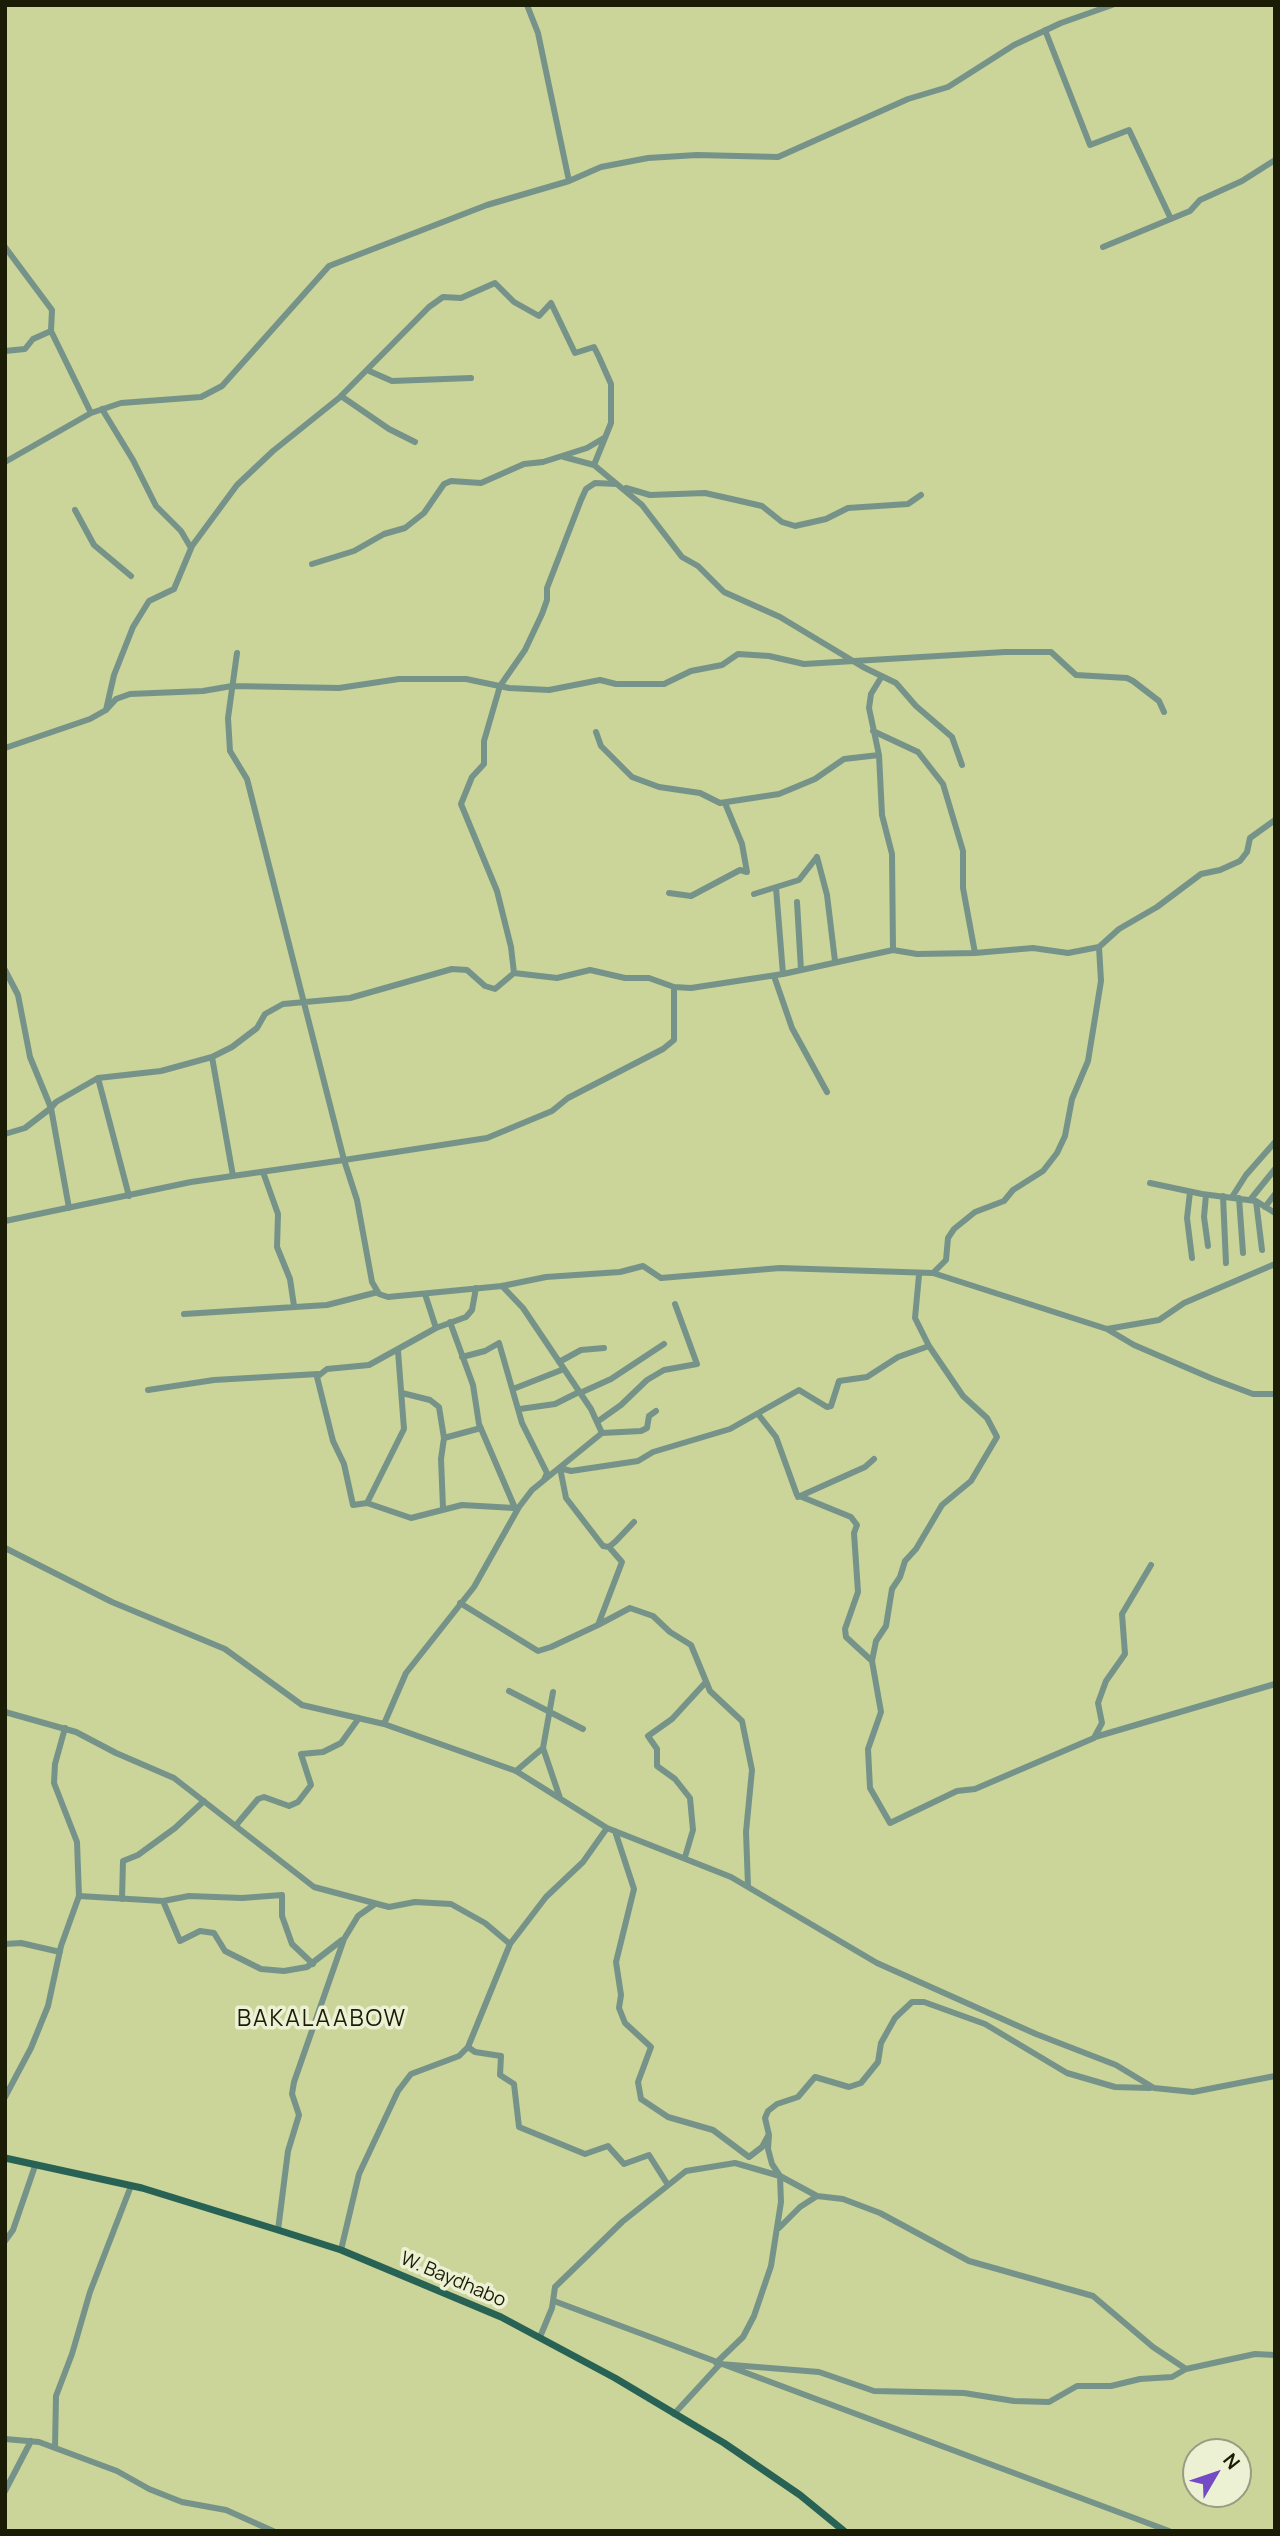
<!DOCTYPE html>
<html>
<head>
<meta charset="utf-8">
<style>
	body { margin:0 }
	#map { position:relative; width:1280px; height:2536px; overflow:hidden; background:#cbd499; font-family:Manrope,sans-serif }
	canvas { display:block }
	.frame { position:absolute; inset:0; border:7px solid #1a1c06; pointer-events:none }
	.north { position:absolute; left:1182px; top:2438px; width:70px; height:70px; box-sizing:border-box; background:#ecf1d4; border:2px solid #989c82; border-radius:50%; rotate:51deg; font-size:19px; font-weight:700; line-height:28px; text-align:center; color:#1a1c06 }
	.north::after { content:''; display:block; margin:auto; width:24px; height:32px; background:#744bc4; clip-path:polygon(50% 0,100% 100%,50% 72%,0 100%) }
</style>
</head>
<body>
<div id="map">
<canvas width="1280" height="2536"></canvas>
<div class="frame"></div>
<div class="north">N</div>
</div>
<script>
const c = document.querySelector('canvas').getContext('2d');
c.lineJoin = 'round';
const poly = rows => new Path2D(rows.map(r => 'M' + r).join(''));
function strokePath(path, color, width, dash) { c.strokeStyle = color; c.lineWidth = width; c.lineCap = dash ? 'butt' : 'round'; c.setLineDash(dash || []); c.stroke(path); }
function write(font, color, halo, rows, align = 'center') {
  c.font = font + ' Manrope,sans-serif'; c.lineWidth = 7; c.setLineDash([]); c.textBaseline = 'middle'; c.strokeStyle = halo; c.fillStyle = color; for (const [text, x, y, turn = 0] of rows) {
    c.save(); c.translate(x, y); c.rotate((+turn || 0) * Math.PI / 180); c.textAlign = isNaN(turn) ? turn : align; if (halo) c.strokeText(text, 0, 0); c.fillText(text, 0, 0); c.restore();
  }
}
const minor = poly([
	[527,5,538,33,569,181],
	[1045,30,1090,145,1129,130,1170,217],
	[5,247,52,310,51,331,91,413],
	[1103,247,1190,211,1200,200,1242,181,1275,160],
	[5,351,25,349,33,339,51,331],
	[367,370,392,381,471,378],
	[341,396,389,429,415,442],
	[102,409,133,460,156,506,181,531,191,548],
	[564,457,594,465],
	[5,462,91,413,121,403,201,397,222,386,329,266,487,205,569,181,601,167,648,158,697,155,778,157,908,99,948,87,1014,45,1061,23,1112,5],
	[626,488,650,495,705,493,736,500,762,506,782,522,795,526,826,519,848,508,908,504,921,495],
	[75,510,94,545,131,576],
	[312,564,354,551,384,534,405,528,424,513,444,484,451,481,481,483,524,464,543,462,587,448,604,438],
	[237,653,228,718,230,751,247,779,344,1160,487,1138,552,1111,568,1098,663,1049,674,1040,674,987],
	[882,676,871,694,869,708,879,755,882,815,892,854,893,950],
	[106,710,114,675,133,627,149,601,174,589,192,546,237,485,273,451,339,398,429,307,443,297,461,298,495,283,514,302,539,316,551,303,575,353,594,347,599,357,611,384,611,423,594,465,642,505,682,557,698,566,724,592,780,617,863,667,896,683,916,706,952,737,962,765],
	[873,731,918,752,943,784,963,851,963,888,975,953],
	[596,732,601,746,632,777,659,787,700,793,720,803,779,794,815,779,844,759,879,755],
	[5,748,90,719,106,710,116,699,130,694,203,691,232,686,339,688,399,679,466,679,509,688,549,690,600,680,616,684,664,684,691,671,722,665,738,654,769,656,804,664,1005,652,1051,652,1076,675,1127,678,1133,681,1159,701,1164,712],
	[817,857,827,895,835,961],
	[776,888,783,974],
	[669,893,691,896,740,870,747,872,742,844,725,803],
	[754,894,799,880,817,857],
	[797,902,801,970],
	[5,970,18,995,30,1057,51,1108,25,1128,5,1134],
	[514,973,511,947,497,891,461,804,472,777,484,764,484,741,500,686,525,650,542,614,547,600,547,588,581,500,586,489,595,483,616,484],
	[774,976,792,1028,827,1092],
	[212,1057,233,1176],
	[98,1078,129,1196],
	[263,1172,278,1214,277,1247,290,1279,294,1306],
	[1150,1183,1202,1194,1256,1201,1275,1213],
	[1190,1192,1187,1218,1192,1258],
	[1206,1195,1204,1217,1208,1246],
	[1223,1196,1226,1263],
	[1232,1197,1246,1175,1275,1142],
	[1239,1198,1243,1253],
	[1250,1200,1275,1169],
	[1256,1201,1262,1250],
	[1265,1207,1275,1194],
	[69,1208,51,1108,56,1102,98,1078,161,1071,212,1057,232,1047,257,1028,265,1014,283,1004,350,998,452,969,467,970,485,986,495,989,514,973,557,978,590,970,625,978,649,978,674,987,691,988,783,974,893,950,917,954,975,953,1033,948,1068,953,1099,947],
	[5,1221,191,1182,344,1160,357,1200,372,1282,379,1294,388,1297,502,1286,546,1277,620,1272,643,1266,661,1278,780,1268,933,1273,946,1260,948,1238,954,1229,975,1212,1004,1201,1013,1190,1043,1171,1057,1153,1065,1136,1072,1099,1088,1061,1101,981,1099,947,1119,929,1157,907,1201,874,1220,870,1240,861,1247,852,1250,838,1275,820],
	[933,1273,1107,1329,1159,1320,1184,1303,1275,1264],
	[476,1288,472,1310,466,1317,436,1328,369,1365,327,1369,317,1377,333,1441,344,1464,353,1505,367,1503,411,1518,462,1505,514,1508],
	[425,1294,436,1328],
	[184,1314,327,1305,378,1292],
	[450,1322,473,1385,479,1424,515,1508],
	[1107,1329,1134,1345,1213,1379,1253,1394,1275,1394],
	[462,1357,485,1351,499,1343,522,1423,547,1473,544,1480],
	[559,1362,581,1350,604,1348],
	[513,1389,564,1369],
	[148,1390,214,1380,318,1374],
	[402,1393,430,1400,439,1407,444,1438,481,1428],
	[580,1393,611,1379,664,1344],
	[520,1409,555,1404,579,1392],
	[758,1414,776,1437,797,1495,851,1517,857,1525,854,1533,858,1592,845,1629,846,1637,872,1661,881,1712,868,1749,870,1788,890,1823,957,1791,975,1789,1094,1738,1102,1723,1098,1703,1106,1681,1125,1654,1122,1614,1151,1565],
	[597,1422,621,1405,647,1380,664,1370,697,1364,675,1304],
	[602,1433,641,1431,647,1428,649,1416,656,1411],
	[798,1497,865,1467,874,1459],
	[367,1503,404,1429,398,1351],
	[443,1508,441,1459,444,1438],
	[634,1522,616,1541,609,1547,603,1546,566,1498,560,1468,571,1471,638,1461,653,1452,730,1429,799,1390,827,1407,831,1406,839,1381,867,1377,898,1357,929,1346,915,1318,919,1275],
	[5,1548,112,1602,225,1649,302,1705,384,1724,516,1771,607,1828,731,1877,877,1963,1036,2034,1116,2065,1154,2088,1193,2092,1275,2076],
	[460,1603,538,1651,551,1647,598,1625,622,1562,609,1547],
	[598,1625,630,1608,653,1616,670,1632,691,1645,710,1691,742,1721,752,1770,746,1832,748,1886],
	[872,1661,876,1641,886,1626,892,1589,900,1577,905,1561,916,1549,942,1505,971,1481,997,1437,987,1418,963,1396,929,1346],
	[509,1691,583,1729],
	[5,1712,76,1732,116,1753,174,1778,314,1887,389,1907,415,1902,451,1904,485,1923,510,1944,546,1897,583,1862,607,1828],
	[384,1724,406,1673,474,1587,519,1507,532,1490,602,1433,591,1409,523,1308,502,1286],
	[1095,1737,1275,1684],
	[543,1748,560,1798],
	[516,1771,543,1748,553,1692],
	[237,1824,258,1799,264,1797,289,1806,298,1802,311,1785,301,1754,323,1752,341,1743,359,1718],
	[615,1831,634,1889,616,1962,621,1995,619,2008,625,2023,651,2047,638,2082,641,2099,668,2117,713,2130,749,2157,762,2147,768,2136],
	[685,1857,693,1830,690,1798,675,1779,657,1766,657,1749,648,1736,672,1719,705,1683],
	[79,1896,163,1901,189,1896,242,1898,282,1895,282,1916,292,1944,313,1964],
	[122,1899,123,1861,138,1855,175,1828,204,1801],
	[163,1901,180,1941,200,1931,214,1933,225,1951,261,1969,284,1971,307,1967,342,1940],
	[5,1944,21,1943,60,1952],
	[468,2047,475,2052,501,2056,500,2075,514,2084,519,2127,585,2154,608,2146,624,2164,649,2155,668,2185],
	[5,2097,31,2048,48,2006,61,1946,79,1896,77,1842,54,1783,55,1764,65,1728],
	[779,2228,800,2207,817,2196],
	[278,2230,288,2151,299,2115,292,2094,294,2082,344,1939,358,1916,375,1904],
	[5,2241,13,2230,35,2166],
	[341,2250,359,2174,398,2091,411,2074,459,2056,468,2047,510,1944],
	[554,2301,1169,2531],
	[540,2337,552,2308,555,2287,622,2222,686,2171,735,2163,780,2176,817,2196,843,2199,880,2213,969,2261,1093,2296,1153,2347,1186,2369],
	[716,2363,743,2337,754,2316,771,2266,781,2202,780,2176,772,2164,768,2149,769,2135,765,2118,768,2111,777,2104,798,2097,815,2077,849,2087,861,2083,878,2062,881,2043,895,2018,912,2002,924,2002,985,2024,1067,2073,1115,2087,1150,2088],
	[674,2414,720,2364,819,2372,874,2391,964,2393,1014,2401,1049,2402,1077,2386,1111,2386,1140,2379,1172,2377,1186,2369,1255,2354,1275,2355],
	[5,2439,39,2442,117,2471,149,2489,182,2502,226,2510,273,2531],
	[55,2448,56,2396,72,2354,90,2292,131,2186],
	[5,2491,31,2441]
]);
const major = poly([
	[5,2158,142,2188,278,2230,341,2250,501,2317,615,2378,724,2443,800,2495,844,2531]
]);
const streetNames = [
	["W. Baydhabo",453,2280,23]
];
const quarterNames = [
	["BAKALAABOW",322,2020]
];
strokePath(minor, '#76938a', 6);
strokePath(major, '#276254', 7);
write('19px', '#1a1c06', '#ecf1d4', streetNames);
c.letterSpacing = '2px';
write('23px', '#1a1c06', '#ecf1d4', quarterNames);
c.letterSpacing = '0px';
</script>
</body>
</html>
